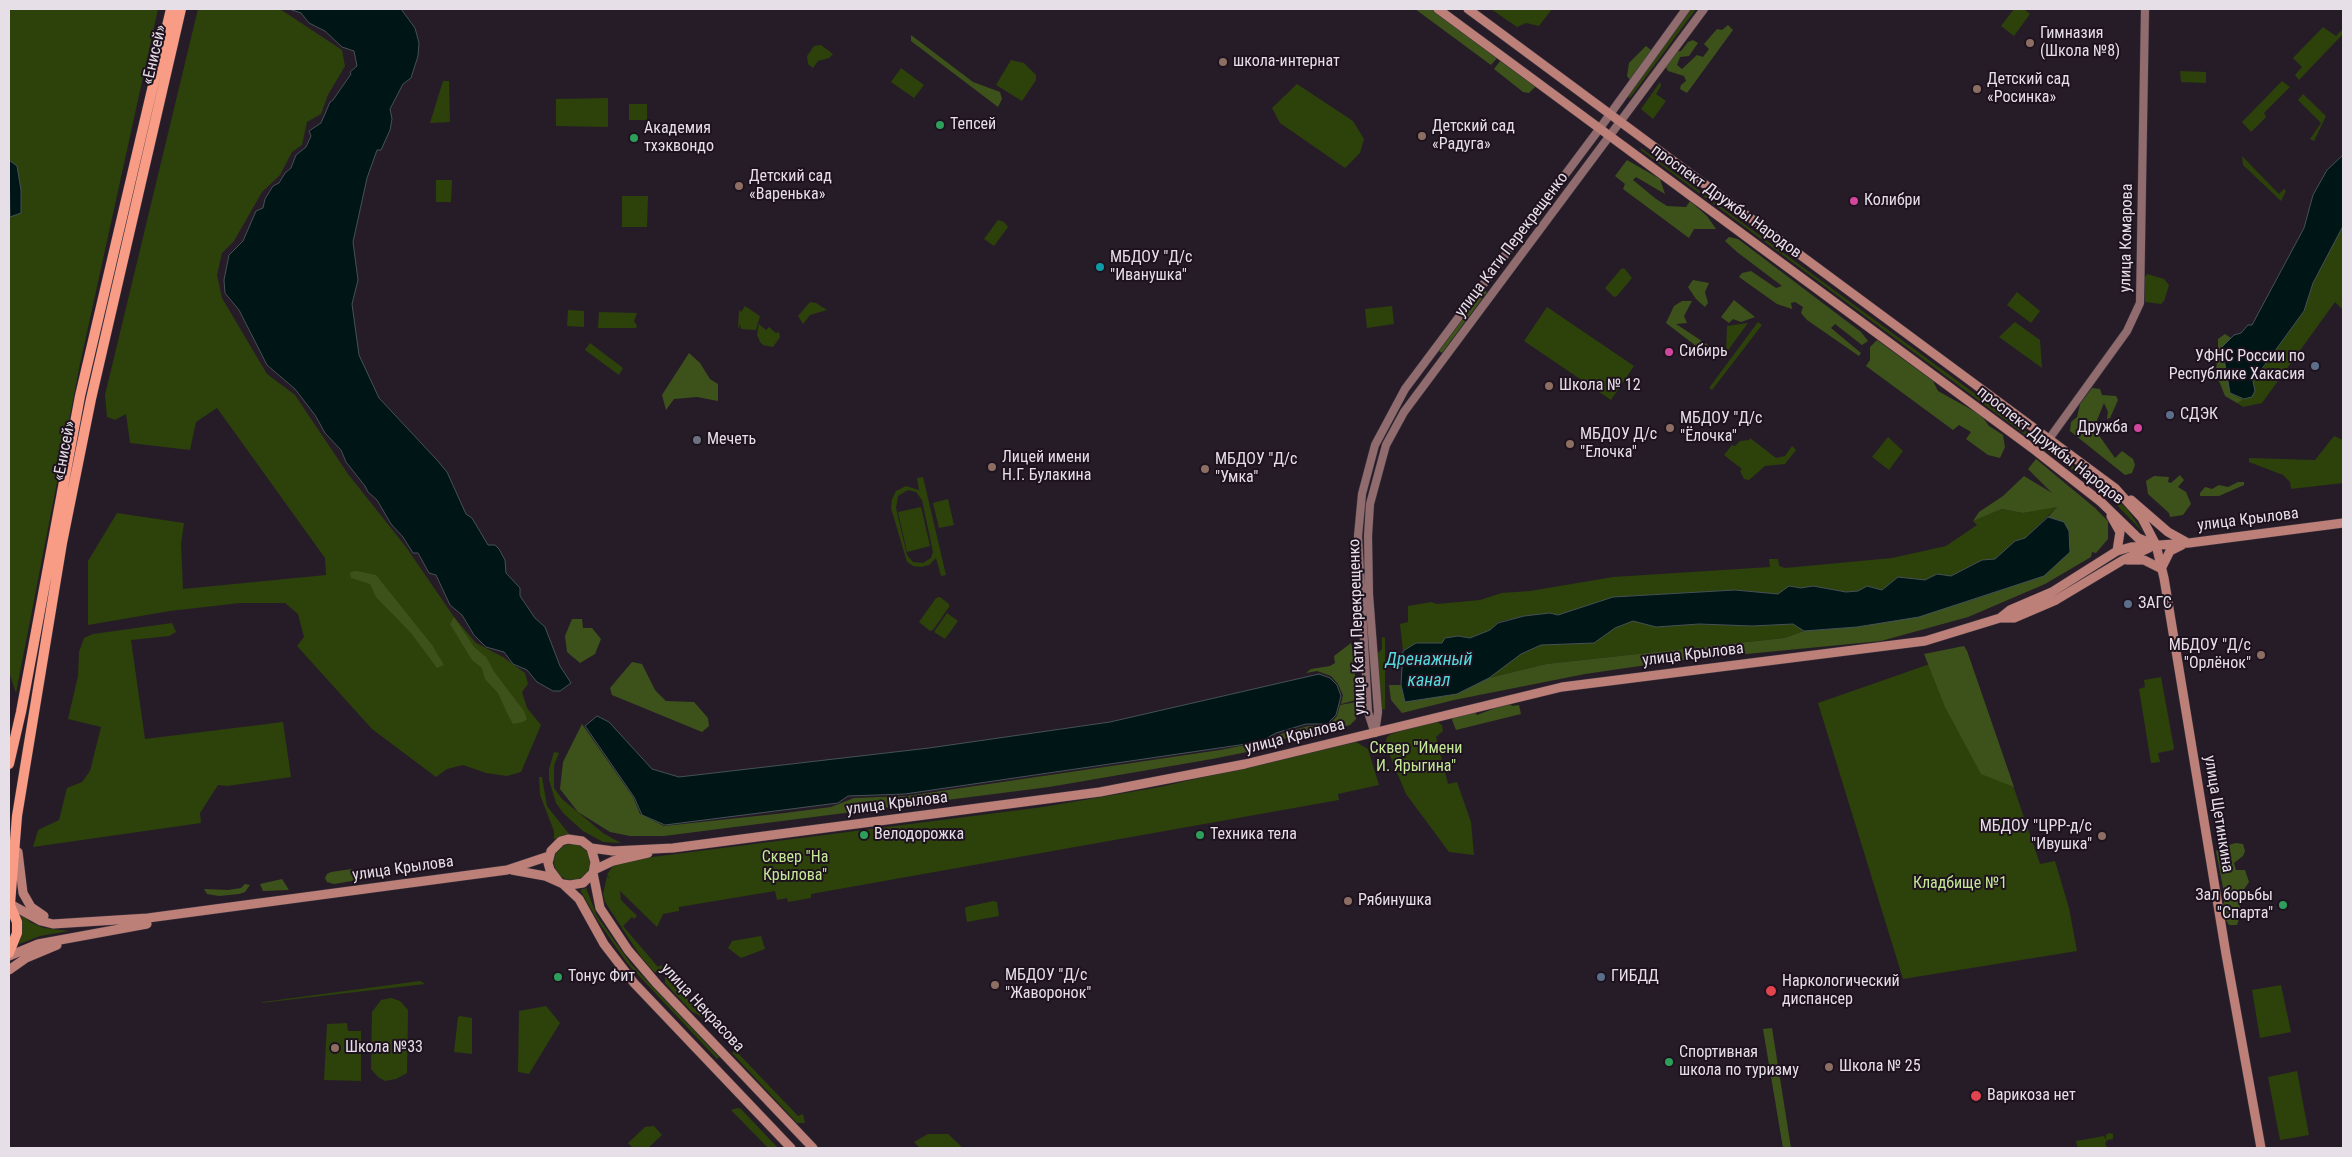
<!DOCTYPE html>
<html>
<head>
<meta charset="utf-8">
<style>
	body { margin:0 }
	#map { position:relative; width:2352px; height:1157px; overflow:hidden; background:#261c28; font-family:"Roboto Condensed",sans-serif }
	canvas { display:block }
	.frame { position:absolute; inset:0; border:10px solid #e6dfe8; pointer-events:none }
</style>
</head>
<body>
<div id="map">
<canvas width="2352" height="1157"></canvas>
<div class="frame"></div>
</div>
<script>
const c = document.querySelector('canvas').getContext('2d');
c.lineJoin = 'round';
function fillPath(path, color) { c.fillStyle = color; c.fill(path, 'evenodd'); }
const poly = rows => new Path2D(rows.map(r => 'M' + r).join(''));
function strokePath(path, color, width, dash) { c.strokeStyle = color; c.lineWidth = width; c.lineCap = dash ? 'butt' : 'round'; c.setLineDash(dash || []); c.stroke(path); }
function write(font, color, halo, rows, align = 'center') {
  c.font = font + ' "Roboto Condensed",sans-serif'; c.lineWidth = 4; c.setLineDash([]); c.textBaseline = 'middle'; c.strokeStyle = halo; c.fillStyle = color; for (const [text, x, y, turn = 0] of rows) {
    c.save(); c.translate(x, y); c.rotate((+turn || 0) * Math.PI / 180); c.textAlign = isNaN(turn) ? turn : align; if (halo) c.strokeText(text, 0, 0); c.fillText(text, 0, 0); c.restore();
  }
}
const green = poly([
	[9,9,158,9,80,364,16,693,10,675,9,680],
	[198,9,280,9,342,50,345,66,328,95,321,114,307,122,302,145,292,152,280,175,262,192,234,241,222,253,217,275,222,298,267,374,295,395,348,474,406,547,454,617,476,643,503,657,525,673,528,684,522,692,527,708,541,725,521,772,507,776,486,773,463,765,447,769,436,777,372,729,297,646,304,637,298,614,285,603,240,603,170,611,88,625,88,561,117,513,184,523,181,544,183,589,326,575,325,558,217,408,196,422,190,450,130,443,126,414,115,420,107,417,105,395],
	[1491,9,1552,9,1539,26,1526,23,1517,27],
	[1691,9,1696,9,1630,98,1627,96],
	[2014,9,2024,9,2030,14,2014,36,2001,26],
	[2323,27,2336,36,2343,29,2343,34,2299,80,2295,75,2302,67,2293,58],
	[821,45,833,54,829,58,818,61,813,68,808,64,807,56,814,46],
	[1011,60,1024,63,1036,75,1036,80,1022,101,996,85],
	[901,68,924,85,914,98,891,82],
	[2180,71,2206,72,2206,83,2181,82],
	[443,81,449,81,450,122,430,123],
	[2282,81,2290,87,2264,113,2266,117,2251,132,2242,122],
	[1660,82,1661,86,1656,94,1666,101,1653,119,1641,109],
	[1297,84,1353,121,1364,139,1360,153,1345,168,1280,123,1272,108],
	[2303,94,2326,116,2314,141,2310,139,2321,123,2298,100],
	[608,98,608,127,556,126,556,99],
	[629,104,647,104,647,120,629,120],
	[1641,148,2111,494,2127,509,2143,532,2109,497,1641,150],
	[2242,156,2279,194,2284,189,2286,191,2281,201,2243,165],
	[436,180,452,180,451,202,436,202],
	[622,196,648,196,647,227,622,227],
	[998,220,1004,222,1008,227,994,246,984,239],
	[2343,226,2343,310,2335,302,2262,403,2243,407,2237,403,2242,400,2230,393,2244,399,2255,391,2253,382,2304,311,2313,283],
	[1624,268,1632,278,1617,296,1614,297,1605,288,1621,269],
	[2147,274,2164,279,2169,285,2164,301,2161,304,2145,302,2145,277],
	[2017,292,2040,311,2031,323,2007,305],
	[810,302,816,303,827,310,810,315,803,324,798,316],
	[745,306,760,316,756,330,741,329,740,324,738,329,739,310,741,312],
	[1392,306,1394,324,1367,328,1365,309],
	[1547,307,1634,366,1611,400,1524,341],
	[568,310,584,311,584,327,567,326],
	[599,312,637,313,634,321,637,326,636,328,598,328],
	[1758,322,1762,325,1712,390,1709,388],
	[2015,322,2040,340,2042,368,1999,337],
	[1748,323,1726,353,1727,326],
	[759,324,766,330,769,327,776,333,779,332,780,337,773,347,763,345,760,342,757,335],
	[590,343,623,368,619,375,585,350],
	[2334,436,2343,440,2343,483,2291,489,2290,482,2283,475,2249,462,2249,458,2315,460],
	[1888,437,1903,451,1889,470,1872,457],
	[1750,438,1776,458,1785,456,1792,446,1796,450,1785,464,1765,466,1749,480,1744,479,1740,471,1742,469,1724,455,1732,445,1735,446,1740,441,1749,440],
	[923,477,946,575,941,576,936,558,929,565,921,567,913,566,907,562,891,508,892,499,896,491,906,486,919,490,917,478],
	[908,490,916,492,922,500,933,552,931,558,923,563,913,562,907,555,896,508,898,496],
	[948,499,954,525,939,528,933,503],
	[2058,506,2025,538,2015,541,1995,559,1982,560,1951,576,1937,574,1925,580,1898,577,1882,590,1867,586,1858,591,1846,592,1813,586,1801,588,1789,586,1779,594,1735,590,1613,597,1558,615,1549,613,1524,616,1498,622,1491,630,1470,638,1458,636,1442,643,1416,643,1403,651,1400,624,1408,622,1408,606,1431,602,1437,604,1480,600,1502,593,1530,591,1613,577,1770,567,1769,559,1778,559,1779,566,1785,568,1892,558,1946,546,1977,525,1973,521,2002,509,2023,513],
	[921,507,930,546,907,552,898,512],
	[940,597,949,604,949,607,933,630,930,631,919,622,936,598],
	[947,613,958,621,945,639,934,632],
	[1633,621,1656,627,1699,624,1752,626,1793,624,1804,631,1784,638,1546,664,1489,678,1521,654,1541,645,1594,643,1615,628],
	[172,623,176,632,169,636,131,640,145,739,283,722,291,777,227,786,218,785,200,813,201,823,33,847,38,830,59,820,67,788,82,782,90,771,101,727,68,719,78,676,79,652,84,638,93,634],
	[1382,637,1385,638,1385,709,1380,710,1377,654,1382,649],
	[1967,651,2040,864,2055,861,2069,908,2077,951,1903,979,1818,703],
	[2161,677,2174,748,2173,750,2158,753,2160,762,2151,763,2139,689,2145,687,2144,680],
	[1436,721,1442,725,1443,731,1436,737,1448,784,1457,782,1471,822,1474,855,1449,852,1406,794,1385,744,1387,737,1391,734],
	[1356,742,1368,749,1379,785,1338,794,1339,800,811,894,811,898,788,902,787,898,777,900,775,891,679,907,679,911,663,914,657,927,620,891,621,900,637,916,634,919,632,917,623,926,658,967,661,965,663,967,660,973,654,972,641,957,605,902,603,894,607,876,610,879,607,874,614,865,621,861,1043,807,1160,787],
	[554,752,559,753,554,765,554,788,562,799,603,833,621,843,603,842,583,831,564,814,556,803,549,780,549,769],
	[539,777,542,777,547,806,569,834,554,839,554,831,540,795],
	'554 862a18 18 0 1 1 36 0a18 18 0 1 1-36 0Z',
	[586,888,597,916,631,964,719,1057,717,1059,627,963,598,921,580,890],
	[993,901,997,902,999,916,967,922,965,909,966,907],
	[20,914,32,923,44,928,69,931,40,936,19,944,21,929],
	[761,936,765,949,741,958,728,948,732,941],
	[669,975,673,977,672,982,696,1008,701,1008,712,1019,709,1021,691,1011,665,983,665,978],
	[420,981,425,984,261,1003,263,1002],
	[2281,985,2291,1032,2260,1038,2252,990],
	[391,998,400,1001,408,1010,407,1073,396,1079,385,1081,378,1077,371,1069,372,1012,381,1000],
	[546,1006,560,1023,529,1074,518,1072,519,1011],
	[460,1016,472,1018,472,1054,454,1052,458,1017],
	[347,1023,348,1031,361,1031,361,1081,324,1080,327,1024],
	[735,1050,798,1116,803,1114,805,1123,797,1123,732,1053],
	[2297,1071,2309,1135,2280,1140,2268,1077],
	[737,1108,741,1109,778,1148,768,1148,731,1110],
	[654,1126,662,1135,648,1148,633,1148,628,1143,645,1127],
	[2109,1133,2113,1134,2113,1139,2107,1140,2105,1144,2107,1147,2112,1148,2080,1148,2077,1146,2076,1141,2104,1136,2106,1140,2106,1135],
	[928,1134,948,1134,963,1148,920,1148,914,1142]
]);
const forest = poly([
	[1415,9,1432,9,1498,57,1491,65],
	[1728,25,1733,30,1687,93,1680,89,1681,85,1686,81,1684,76,1668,71,1665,66,1674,52,1681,51,1688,42,1693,40,1698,43,1689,56,1680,57,1677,65,1682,69,1697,55,1703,57,1709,49,1704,44,1717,29,1722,30],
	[911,35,973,82,1000,92,1002,99,998,107,911,41],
	[1646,46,1651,50,1650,54,1630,80,1627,76,1629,63],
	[1501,60,1537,85,1529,93,1523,92,1494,69],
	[1627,160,1660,179,1665,194,1636,177,1633,180,1656,199,1667,206,1686,207,1690,201,1707,216,1716,229,1694,229,1689,238,1623,189,1625,184,1615,176],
	[1729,237,1738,239,1861,332,1868,341,1862,345,1835,324,1831,328,1861,353,1859,356,1807,320,1801,313,1803,307,1795,302,1791,303,1792,309,1777,304,1739,277,1742,273,1751,271,1776,288,1782,286,1737,252,1725,241],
	[1693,280,1709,283,1705,292,1708,303,1705,307,1696,299,1688,287],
	[1484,290,1487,292,1442,353,1439,351],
	[1734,300,1755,317,1741,322,1733,319,1729,323,1721,317],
	[1682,301,1692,301,1684,316,1687,323,1676,324,1714,349,1713,359,1666,323,1674,306],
	[2225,334,2231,338,2222,347,2230,393,2243,400,2237,403,2225,396,2215,371,2217,365,2214,355,2218,347,2218,339],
	[1877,340,1933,381,1938,391,1981,415,1989,426,2003,435,2005,447,2000,458,1988,455,1966,439,1971,432,1959,425,1953,430,1866,366,1870,360,1870,347],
	[689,353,700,363,710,379,718,384,718,401,697,397,674,399,666,410,662,395],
	[2092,388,2100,389,2102,395,2116,396,2118,400,2110,418,2107,419,2108,412,2104,403,2095,425,2098,434,2115,458,2122,451,2133,459,2135,465,2132,473,2125,475,2070,431,2071,422,2077,417,2080,404],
	[2036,459,2095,508,2108,521,2108,539,2096,553,2092,552,2091,557,2045,584,1968,617,1881,641,1674,661,1585,674,1454,700,1402,713,1391,700,1389,685,1401,685,1405,702,1456,694,1489,678,1546,664,1784,638,1804,631,1857,627,1966,602,2044,576,2070,552,2064,522,2048,517,2057,507,2023,513,2002,509,1973,521,1979,512,2003,496,2024,476,2052,493,2028,469],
	[2180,475,2184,480,2178,487,2186,492,2191,504,2183,515,2170,517,2169,513,2148,494,2146,481,2154,476,2169,477,2168,482,2171,483],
	[2238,482,2244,482,2244,485,2219,496,2200,496,2200,493,2205,487,2212,489,2219,485,2228,487],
	[357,571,376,575,432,645,444,665,437,668,411,633,376,597,370,584,351,578,350,572],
	[454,617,474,647,486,657,495,673,524,711,527,719,523,722,513,724,508,715,498,693,485,679,482,668,472,660,450,624],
	[572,619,582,619,583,628,592,628,601,639,595,654,580,663,567,652,565,636],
	[1351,643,1354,655,1356,700,1341,704,1343,695,1338,684,1331,676,1317,671,1306,673,1311,669,1330,666,1335,663,1334,656],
	[1964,646,1967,651,2014,787,1981,774,1945,707,1924,654],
	[632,662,642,664,655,690,666,701,694,702,708,718,709,726,702,732,612,695,610,688],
	[1356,702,1356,719,1350,725,1319,734,1305,734,1275,741,1257,750,1212,759,1049,787,664,836,630,836,610,832,578,812,560,789,563,762,582,724,633,797,640,814,664,826,785,813,831,807,854,798,907,796,1220,750,1266,741,1274,736,1308,726,1328,726,1337,716,1340,705],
	[1509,703,1512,706,1519,705,1521,714,1456,730,1452,720,1453,716,1474,711,1477,715],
	[2236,843,2243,844,2245,851,2243,856,2234,863,2236,870,2245,870,2249,882,2238,898,2241,913,2237,925,2229,925,2221,912,2225,898,2216,851,2225,846],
	[352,869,360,874,358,880,334,884,327,882,325,878,327,874,331,872],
	[282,879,289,890,263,891,260,884],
	[245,884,250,885,245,892,239,894,219,896,207,894,204,889,228,890,241,888],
	[1772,1028,1791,1148,1783,1148,1763,1029]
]);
const water = poly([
	[289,9,401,9,415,28,419,43,418,56,411,78,403,84,390,109,392,119,390,130,381,150,377,150,367,178,353,242,358,280,352,304,359,355,379,398,437,460,447,472,466,514,472,518,488,545,495,545,499,549,505,560,506,573,520,588,520,596,535,618,545,627,560,666,571,683,560,691,553,691,537,682,527,670,513,664,504,652,486,647,474,635,462,615,450,605,436,575,429,573,418,553,413,553,403,537,391,524,377,500,368,492,365,486,346,462,341,450,325,433,315,415,295,389,267,365,239,310,225,293,224,280,229,255,243,241,256,211,263,208,265,199,273,186,279,183,285,173,291,168,296,155,306,147,311,136,309,131,321,123,330,102,333,100,351,74,350,72,357,66,354,51,342,47,325,31,309,23,301,13,289,9],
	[2343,155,2343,226,2313,283,2304,311,2253,381,2255,391,2252,397,2244,399,2230,393,2222,347,2234,335,2241,333,2248,325,2252,325,2304,228,2313,195,2327,170,2343,155],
	[9,160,17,166,21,190,21,213,10,217,9,160],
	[2048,517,2064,522,2069,531,2070,552,2044,576,1919,617,1857,627,1804,631,1793,624,1752,626,1699,624,1656,627,1633,621,1615,628,1594,643,1541,645,1521,654,1489,678,1457,694,1405,702,1401,685,1403,651,1416,643,1442,643,1445,638,1458,636,1470,638,1490,630,1498,623,1524,616,1550,613,1558,615,1613,597,1735,590,1778,594,1789,586,1801,588,1813,586,1846,592,1858,591,1867,586,1882,590,1898,577,1925,580,1937,574,1951,576,1982,560,1995,559,2015,541,2025,538,2048,517],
	[1319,674,1330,678,1337,685,1341,696,1336,715,1327,724,1306,724,1276,733,1260,742,905,794,848,796,838,803,665,825,642,815,634,797,585,726,597,716,609,722,652,769,679,777,929,748,1110,722,1319,674]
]);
const secondary = poly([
	[2049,439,2127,331,2140,303,2145,9],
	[1374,731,1368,712,1358,536,1362,494,1375,445,1405,389,1600,128,1686,9],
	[1375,733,1378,712,1369,594,1368,536,1370,504,1386,445,1404,412,1704,9]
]);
const primary = poly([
	[1438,9,2036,451,2101,502,2138,538,2153,544],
	[1468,9,2115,488,2142,518,2156,545,2164,578,2226,954,2261,1148],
	[2131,500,2168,532,2186,542],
	[2111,516,2120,532,2117,551],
	[2127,560,2144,560,2162,569],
	[2162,567,2170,551,2182,545],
	[2000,618,2014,618,2056,600,2123,560,2149,548],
	[591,848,613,851,673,848,1100,792,1245,764,1562,687,1925,641,2000,618,2010,610,2052,592,2117,551,2131,547,2189,543,2343,523],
	[18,852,23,893,31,907,44,916],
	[512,870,545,876,563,884,570,885,583,883,593,873,595,862,591,848,582,841,568,839,561,841,551,851,548,863,550,870,559,882],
	[594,870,613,861,648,853],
	[593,873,600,908,628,950,657,984,813,1148],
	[563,884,579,899,604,944,634,983,791,1148],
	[10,904,41,921,53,924,148,918,507,870,549,856],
	[9,956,38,944,147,924],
	[9,970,26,958,57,945]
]);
const highway = poly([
	[9,764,21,712,80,396,171,9],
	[9,903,17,922,17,933,9,953],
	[10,904,17,816,62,543,91,399,181,9]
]);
const markers = [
	[2030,43,5,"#8d6e63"],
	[1223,62,5,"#8d6e63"],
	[1977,89,5,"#8d6e63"],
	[940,125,5,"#2e9e5b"],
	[1422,136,5,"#8d6e63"],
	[634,138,5,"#2e9e5b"],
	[739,186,5,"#8d6e63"],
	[1854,201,5,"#d1479c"],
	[1100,267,5,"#0f9aa8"],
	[1669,352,5,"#d1479c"],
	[2315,366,5,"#5c6f8a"],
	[1549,386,5,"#8d6e63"],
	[2170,415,5,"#5c6f8a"],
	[1670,428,5,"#8d6e63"],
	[2138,428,5,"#d1479c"],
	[697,440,5,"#6b7280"],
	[1570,444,5,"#8d6e63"],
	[992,467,5,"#8d6e63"],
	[1205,469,5,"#8d6e63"],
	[2128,604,5,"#5c6f8a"],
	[2261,655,5,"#8d6e63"],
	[864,835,5,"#2e9e5b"],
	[1200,835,5,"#2e9e5b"],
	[2102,836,5,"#8d6e63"],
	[1348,901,5,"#8d6e63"],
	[2283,905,5,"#2e9e5b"],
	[558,977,5,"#2e9e5b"],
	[1601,977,5,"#5c6f8a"],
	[995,985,5,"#8d6e63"],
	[1771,991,6,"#e0444e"],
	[335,1048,5,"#8d6e63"],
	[1669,1062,5,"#2e9e5b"],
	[1829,1067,5,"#8d6e63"],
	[1976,1096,6,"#e0444e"]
];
const poiNames = [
	["Гимназия",2040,34],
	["(Школа №8)",2040,52],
	["школа-интернат",1233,62],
	["Детский сад",1987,80],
	["«Росинка»",1987,98],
	["Тепсей",950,125],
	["Детский сад",1432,127],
	["«Радуга»",1432,145],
	["Академия",644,129],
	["тхэквондо",644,147],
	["Детский сад",749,177],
	["«Варенька»",749,195],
	["Колибри",1864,201],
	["МБДОУ \"Д/с",1110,258],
	["\"Иванушка\"",1110,276],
	["Сибирь",1679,352],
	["УФНС России по",2305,357,"right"],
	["Республике Хакасия",2305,375,"right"],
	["Школа № 12",1559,386],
	["СДЭК",2180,415],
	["МБДОУ \"Д/с",1680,419],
	["\"Ёлочка\"",1680,437],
	["Дружба",2128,428,"right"],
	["МБДОУ Д/с",1580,435],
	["\"Елочка\"",1580,453],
	["Мечеть",707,440],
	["Лицей имени",1002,458],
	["Н.Г. Булакина",1002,476],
	["МБДОУ \"Д/с",1215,460],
	["\"Умка\"",1215,478],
	["ЗАГС",2138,604],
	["МБДОУ \"Д/с",2251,646,"right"],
	["\"Орлёнок\"",2251,664,"right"],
	["МБДОУ \"ЦРР-д/с",2092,827,"right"],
	["\"Ивушка\"",2092,845,"right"],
	["Велодорожка",874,835],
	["Техника тела",1210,835],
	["Зал борьбы",2273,896,"right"],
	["\"Спарта\"",2273,914,"right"],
	["Рябинушка",1358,901],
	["МБДОУ \"Д/с",1005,976],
	["\"Жаворонок\"",1005,994],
	["Тонус Фит",568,977],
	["ГИБДД",1611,977],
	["Наркологический",1782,982],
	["диспансер",1782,1000],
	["Школа №33",345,1048],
	["Спортивная",1679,1053],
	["школа по туризму",1679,1071],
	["Школа № 25",1839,1067],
	["Варикоза нет",1987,1096]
];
const streetNames = [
	["«Енисей»",155,55,-77],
	["проспект Дружбы Народов",1726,202,36],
	["улица Комарова",2127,238,-89],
	["улица Кати Перекрещенко",1512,245,-53],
	["проспект Дружбы Народов",2050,446,38],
	["«Енисей»",65,451,-79],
	["улица Крылова",2248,520,-7],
	["улица Кати Перекрещенко",1358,627,-92],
	["улица Крылова",1693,655,-7],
	["улица Крылова",1295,737,-14],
	["улица Крылова",897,804,-7],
	["улица Щетинкина",2218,814,81],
	["улица Крылова",403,869,-8],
	["улица Некрасова",702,1008,47]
];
const parkNames = [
	["Сквер \"Имени",1416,749],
	["И. Ярыгина\"",1416,767],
	["Сквер \"На",795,858],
	["Крылова\"",795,876],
	["Кладбище №1",1960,884]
];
const waterNames = [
	["Дренажный",1429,660],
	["канал",1429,681]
];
fillPath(green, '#2d410b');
fillPath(forest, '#3d521b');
fillPath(water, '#001516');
strokePath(water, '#455255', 1);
strokePath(secondary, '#3e3640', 9);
strokePath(primary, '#3e3640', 10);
strokePath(highway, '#3e3640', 11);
strokePath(secondary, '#906c6f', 8);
strokePath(primary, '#bd8079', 9);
strokePath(highway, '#f99c86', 10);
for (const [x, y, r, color] of markers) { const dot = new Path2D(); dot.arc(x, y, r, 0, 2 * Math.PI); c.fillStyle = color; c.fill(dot); strokePath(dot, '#1d121e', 2); }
write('16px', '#e6dfe8', '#1d121e', poiNames, 'left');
write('16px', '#e6dfe8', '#1d121e', streetNames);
write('16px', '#c4e896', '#1d121e', parkNames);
write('italic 18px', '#55d9dd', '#1d121e', waterNames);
</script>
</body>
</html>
